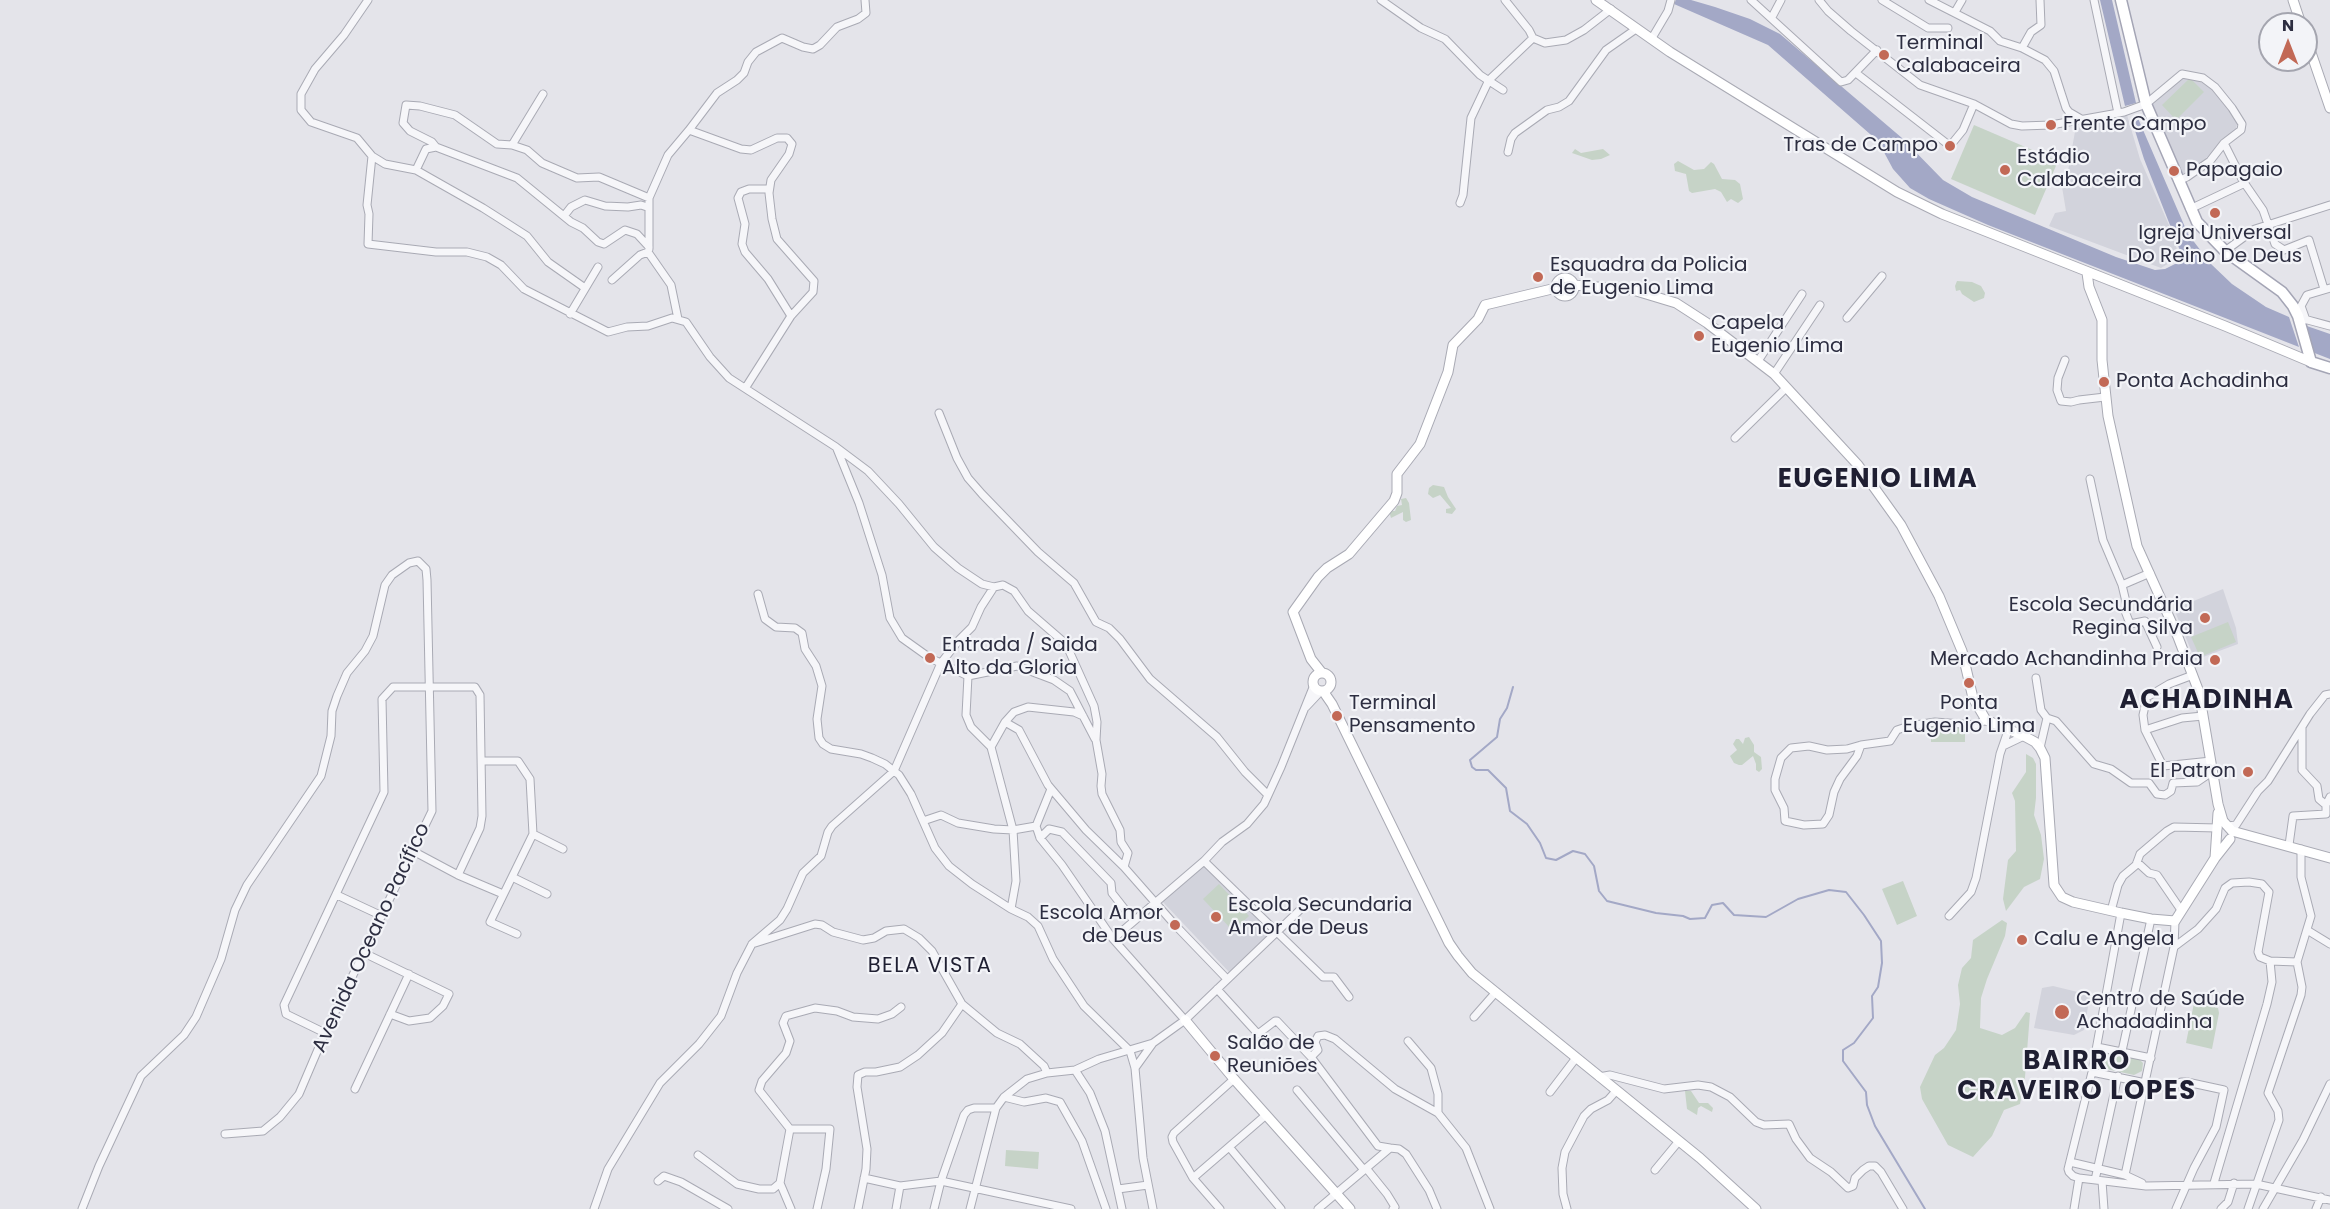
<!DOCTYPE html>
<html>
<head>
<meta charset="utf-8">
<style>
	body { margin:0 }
	#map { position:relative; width:2330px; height:1209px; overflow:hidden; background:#e4e4ea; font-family:Poppins,sans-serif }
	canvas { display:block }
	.north { position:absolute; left:2258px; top:12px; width:60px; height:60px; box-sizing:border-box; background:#f3f4f8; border:2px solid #a4a5af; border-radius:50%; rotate:0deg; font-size:16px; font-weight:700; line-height:24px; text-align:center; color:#2d2e41 }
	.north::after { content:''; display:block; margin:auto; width:21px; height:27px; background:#c26956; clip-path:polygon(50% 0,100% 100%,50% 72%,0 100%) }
</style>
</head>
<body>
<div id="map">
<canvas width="2330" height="1209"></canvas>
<div class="north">N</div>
</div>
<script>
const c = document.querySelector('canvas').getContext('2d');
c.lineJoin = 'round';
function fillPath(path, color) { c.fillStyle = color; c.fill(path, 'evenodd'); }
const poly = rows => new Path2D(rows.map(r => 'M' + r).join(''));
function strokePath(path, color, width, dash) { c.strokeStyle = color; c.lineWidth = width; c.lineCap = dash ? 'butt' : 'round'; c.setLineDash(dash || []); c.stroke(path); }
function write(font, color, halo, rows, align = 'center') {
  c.font = font + ' Poppins,sans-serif'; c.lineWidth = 4.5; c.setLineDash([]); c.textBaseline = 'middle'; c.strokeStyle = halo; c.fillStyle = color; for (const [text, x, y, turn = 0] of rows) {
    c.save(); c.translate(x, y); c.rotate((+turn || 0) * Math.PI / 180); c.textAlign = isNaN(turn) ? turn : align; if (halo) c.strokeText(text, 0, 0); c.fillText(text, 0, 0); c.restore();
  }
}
const built = poly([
	[2183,76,2195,78,2213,90,2238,119,2236,129,2199,165,2187,173,2182,174,2151,103],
	[2127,115,2140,159,2172,232,2177,250,2176,259,2161,268,2049,226,2055,213,2066,211,2062,187,2071,185,2066,182,2076,126,2080,123],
	[2223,589,2236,628,2238,644,2195,660,2174,609],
	[1204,866,1271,932,1229,972,1162,901],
	[2053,986,2090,995,2084,1030,2074,1035,2034,1028,2042,988]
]);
const green = poly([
	[2190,78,2204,92,2176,120,2162,105],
	[1974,125,2058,161,2035,215,1951,179],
	[1575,149,1581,153,1603,149,1610,155,1601,159,1592,160,1572,153],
	[1678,161,1694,170,1704,169,1711,162,1714,164,1722,179,1735,180,1740,184,1743,199,1738,203,1731,199,1727,202,1721,192,1715,189,1692,193,1689,191,1686,174,1675,171,1674,164],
	[1957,281,1972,282,1981,286,1985,293,1984,298,1974,302,1962,294,1960,290,1956,291,1955,286],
	[1433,485,1444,487,1448,497,1456,509,1452,514,1446,513,1446,509,1451,508,1440,495,1433,498,1428,494,1429,488],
	[1406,498,1409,503,1411,520,1406,522,1403,520,1403,512,1391,518,1389,511,1395,511,1397,506,1402,505,1401,499],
	[2228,622,2236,642,2200,657,2191,637],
	[1931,726,1965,726,1965,742,1931,742],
	[1749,737,1754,745,1754,752,1761,757,1762,769,1759,772,1756,770,1756,764,1753,756,1742,765,1739,765,1734,763,1730,756,1737,750,1733,744,1736,739,1739,739,1743,744,1745,738],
	[2026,754,2033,758,2036,764,2036,798,2034,815,2041,835,2044,859,2040,879,2024,887,2006,911,2003,899,2008,860,2016,851,2015,801,2012,793,2026,772],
	[1903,881,1917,916,1897,925,1882,889],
	[1219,884,1249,916,1233,931,1203,899],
	[2002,920,2007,923,2005,936,1987,979,1981,998,1980,1028,2002,1035,2015,1028,2026,1012,2030,1013,2025,1077,2020,1104,2004,1110,1992,1136,1973,1157,1948,1145,1922,1099,1920,1087,1935,1055,1944,1048,1956,1030,1960,1004,1958,985,1962,968,1971,958,1973,940],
	[2194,1003,2218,1008,2219,1013,2212,1049,2186,1043],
	[2106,1050,2137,1057,2143,1063,2142,1071,2134,1075,2102,1068,2099,1059,2101,1053],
	[1685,1091,1691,1091,1699,1103,1708,1103,1713,1108,1712,1112,1701,1106,1698,1108,1697,1115,1687,1109],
	[1006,1150,1039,1152,1038,1169,1005,1166]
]);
const water = poly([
	[1676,0,1691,0,1715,7,1750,19,1780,34,1902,138,1943,180,1972,197,2116,257,2155,270,2165,269,2177,263,2179,248,2144,159,2131,118,2137,116,2188,234,2211,264,2232,284,2266,307,2289,317,2299,347,1988,225,1929,199,1910,188,1893,169,1878,141,1768,45,1674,4],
	[2100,0,2112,0,2136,103,2125,106],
	[2304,325,2330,334,2330,359,2312,352]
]);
const stream = poly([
	[1513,687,1507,708,1500,719,1497,737,1470,760,1472,767,1476,770,1488,770,1506,788,1510,811,1527,824,1540,843,1546,858,1556,860,1573,851,1585,854,1594,866,1599,891,1607,901,1656,913,1683,916,1690,919,1705,918,1712,905,1723,903,1734,915,1766,917,1798,899,1829,890,1846,892,1864,915,1881,941,1882,963,1878,987,1872,996,1873,1018,1854,1043,1843,1050,1843,1061,1866,1092,1867,1105,1875,1126,1925,1209]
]);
const street = poly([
	[368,0,344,35,315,69,301,94,301,110,311,122,357,138,372,156],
	[1381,0,1421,28,1445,39,1480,75,1503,90],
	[1505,0,1529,30,1533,38],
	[1751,0,1841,82,1848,80,1877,50],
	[1819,0,1828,11,1851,31,1920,85,1974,104,2011,124,2022,126,2051,125,2124,112,2146,104,2182,74,2203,78,2215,87,2232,108,2242,124,2241,130,2224,143,2210,161,2187,177,2178,181],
	[1882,0,1928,28,1948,28],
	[1929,0,1990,31,2000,41,2022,48,2045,60,2054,71,2066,108,2069,112,2081,119],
	[2094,0,2118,113],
	[1955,12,1962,0],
	[1772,17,1781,0],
	[1652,38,1668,11,1671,0],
	[2022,48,2031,32,2041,25,2040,0],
	[1856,73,1950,146,1963,130,1974,104],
	[689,130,717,93,737,80,744,73,748,62,756,52,782,38,803,47,813,49,820,45,837,27,858,19,866,13,865,0],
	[2224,143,2243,181,2263,210,2275,244,2284,250,2309,240,2324,289],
	[512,145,543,94],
	[436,147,432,142,410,131,403,123,406,105,420,106,455,115,497,144,512,145,527,150,542,163,577,178,599,177,649,198],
	[1508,152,1511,139,1515,133,1547,110,1559,107,1569,101,1606,50,1636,29],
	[416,170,483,208,527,236,548,262,585,288],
	[769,189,749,189,741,192,738,198,745,224,742,244,745,252,768,279,791,316],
	[1460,203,1463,195,1471,118,1489,80,1533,38,1545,43,1566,40,1584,30,1611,9],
	[2190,209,2245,183],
	[564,216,571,207,585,200,605,206,628,207,641,205,647,207],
	[649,247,637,234,625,230,604,244,598,242,583,228,571,222,517,178,436,147,426,149,416,170,385,164,372,156,367,205,369,214,368,244,436,252,467,252,487,257,501,265,524,289,608,332,627,327,648,326,672,318,686,322,710,357,729,378,836,447,868,471,899,504,934,547,958,568,982,584,994,587,981,607,972,627,959,640,941,663,894,771,832,826,828,832,821,856,803,873,787,909,780,920,752,944],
	[649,249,649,198,668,155,689,130,741,149,751,150,777,138,787,138,792,144,789,154,771,180,769,193,772,219,777,239,814,281,813,292,791,316,746,387],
	[2225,251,2255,229,2330,205],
	[612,280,640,255,648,252,671,285,678,319],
	[570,314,598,267],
	[1847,318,1882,276],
	[2304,319,2330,326],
	[2306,320,2301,306,2307,295,2330,288],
	[2065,360,2058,378,2057,390,2061,401,2071,402,2079,400,2105,397],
	[1758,361,1802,294],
	[1774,374,1820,305],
	[939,413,957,458,968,478,982,494,1038,552,1074,583,1096,622,1109,628,1120,639,1150,679,1217,737,1245,772,1268,795],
	[1735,438,1786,388],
	[837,449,859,503,882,575,890,618,902,638,930,658,968,676,1017,666,1054,680,1070,691,1095,739],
	[2090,479,2103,540,2122,585,2150,573],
	[2122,585,2127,606,2125,611,2130,624,2145,621,2157,647],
	[994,587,1003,585,1014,591,1028,611,1066,644,1094,706,1097,722,1096,740,1102,774,1101,786,1102,794,1120,830,1121,842,1128,853,1124,867,1175,925,1227,979],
	[758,594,765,619,776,627,795,628,802,633,805,649,816,666,822,686,817,719,819,738,823,744,831,749,861,754,872,758,885,764,899,775,911,794,935,848,949,866,972,884,1011,909,1028,917,1038,926,1053,959,1084,1006,1130,1051,1135,1068,1143,1158,1153,1209],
	[968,676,966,715,971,727,991,747,1013,830,1016,881,1011,909],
	[2036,678,2041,710,2047,718,2056,721,2094,764,2111,769,2131,783,2149,783,2157,794,2165,795,2171,791,2173,783,2197,782,2213,771],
	[1306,707,1321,691],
	[2203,716,2182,718,2145,730,2163,766,2211,761],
	[1005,722,1014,712,1028,707,1074,712,1083,716],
	[2302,727,2302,770,2317,786,2319,799,2326,805],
	[2145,730,2143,715,2147,697,2169,684,2193,675],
	[1861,745,1857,756,1840,779,1834,792,1829,815,1823,824,1804,825,1785,821,1784,808,1775,790,1775,779,1781,758,1791,748,1809,746,1827,750,1847,749,1861,745,1890,741,1897,730,1909,726,1935,722,1975,725,1986,720],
	[2003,746,2024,736],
	[991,747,1005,722,1019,730,1048,785,1086,830,1124,867],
	[2040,748,2047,718],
	[482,761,518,761,530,779,533,834,490,922,517,934],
	[1051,789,1036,826,1040,838,1062,865,1113,939,1185,1020],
	[923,821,941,815,958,823,994,829,1013,830,1036,826],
	[2228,826,2236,825,2258,791,2268,781,2310,714,2325,695,2330,694],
	[533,834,563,849],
	[1040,838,1049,829,1062,832,1111,883,1112,893,1134,921],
	[2289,845,2293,816,2326,814,2326,805,2330,797],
	[413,851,458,875,503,894],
	[1204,861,1323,977,1334,977,1349,997],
	[2137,862,2149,873,2157,875,2181,910],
	[512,877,547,894],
	[337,895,382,916],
	[2111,911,2118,885,2123,876,2136,865,2140,854,2167,831,2174,827,2218,828],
	[2121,913,2092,1072,2068,1169,2069,1172,2073,1176,2079,1178,2146,1186,2256,1184,2330,1200],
	[1949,916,1971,892,1976,878,2000,754,2009,728],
	[2307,930,2330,944],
	[1113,939,1204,861,1222,842,1247,824,1264,804,1281,767,1314,685],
	[2174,947,2198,929,2216,909,2225,888,2232,883,2249,882,2262,884,2269,892,2258,952,2260,957,2270,961,2297,962],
	[364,953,449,994,443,1006,430,1018,409,1021,390,1014],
	[1217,989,1258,1034,1275,1021,1277,1021,1311,1057,1378,1146,1390,1148],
	[1474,1017,1496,992],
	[325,1033,286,1014,284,1005,384,792,382,699,393,687,475,687,480,695,482,816,480,828,458,875],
	[1408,1041,1431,1068,1438,1094,1438,1113],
	[2097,1047,2151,1058],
	[2122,1051,2151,919],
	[1311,1057,1318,1050,1315,1042,1318,1036,1325,1035,1335,1039,1395,1089,1438,1113,1466,1148,1490,1209],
	[1135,1068,1153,1043],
	[1075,1070,1090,1093,1105,1131,1122,1209],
	[2092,1072,2170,1088,2181,1082,2187,1082,2224,1090,2216,1127,2194,1168,2176,1209],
	[1599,1077,1610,1075,1664,1089,1698,1085,1711,1087,1730,1097,1756,1122,1764,1125,1789,1124,1796,1139,1810,1158,1831,1172,1848,1188,1853,1186,1855,1178,1863,1170,1869,1166,1875,1166,1881,1172,1903,1209],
	[355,1089,409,974],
	[1297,1090,1364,1170],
	[1550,1092,1576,1058],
	[1004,1097,1024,1102,1046,1098,1060,1102,1082,1141,1106,1209],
	[790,1129,830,1129,826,1169,817,1209],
	[1230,1148,1281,1209],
	[698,1155,737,1184,759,1189,773,1189,780,1183],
	[2070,1162,2125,1175,2142,1183],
	[1366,1168,1387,1194,1395,1207,1393,1209],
	[1655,1170,1679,1141],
	[2125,1175,2174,947,2175,921],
	[864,1178,900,1186,941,1181,1071,1209],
	[1193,1178,1266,1115],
	[2095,1180,2118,1076],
	[658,1181,664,1176,681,1182,728,1209],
	[2102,1181,2104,1209],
	[2214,1183,2267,1004,2272,982,2270,961],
	[1118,1189,1148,1185],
	[82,1209,99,1166,141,1076,184,1035,196,1017,221,959,235,910,247,885,321,776,331,736,332,711,337,696,347,673,365,651,373,636,385,585,392,575,409,563,418,561,426,569,427,580,432,811,325,1033,299,1094,280,1117,263,1131,225,1134],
	[594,1209,608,1169,660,1083,699,1044,721,1016,737,973,752,944,815,924,822,925,833,932,863,940,874,938,886,931,904,929,919,938,932,951,962,1004,997,1033,1020,1044,1044,1066,1047,1073,1075,1070,1099,1059,1153,1043,1185,1020,1305,905],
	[791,1209,780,1183,790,1129,759,1090,762,1081,786,1053,790,1041,783,1023,786,1016,815,1008,837,1011,853,1017,878,1019,892,1014,901,1007],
	[858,1209,866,1169,867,1149,857,1087,858,1075,865,1072,876,1072,900,1067,918,1055,942,1033,962,1004],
	[896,1209,900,1186],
	[934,1209,941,1181,964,1115,968,1110,974,1108,996,1108],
	[970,1209,996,1108,1004,1097,1027,1079,1047,1073],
	[1220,1209,1193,1178,1173,1142,1172,1137,1174,1133,1234,1079],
	[1318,1209,1390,1148,1399,1149,1406,1154,1429,1190,1437,1209],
	[1567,1209,1563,1194,1562,1168,1565,1152,1584,1116,1591,1109,1608,1100,1616,1091],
	[2074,1209,2079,1178],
	[2221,1209,2228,1202,2234,1183],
	[2248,1209,2279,1120,2278,1111,2268,1093,2301,995,2302,987,2297,962,2311,916,2301,877,2301,849],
	[2263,1209,2303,1140,2330,1084],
	[2316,1209,2321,1197]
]);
const secondary = poly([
	[1596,0,1670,52,1897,192,1942,214,2225,326,2311,362],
	[2293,0,2301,24],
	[2306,38,2330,108],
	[2087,273,2089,287,2102,320,2102,360,2108,416,2137,546,2178,637,2199,692,2218,804,2223,821,2232,831,2330,858],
	'1556 287a9 9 0 1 1 18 0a9 9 0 1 1-18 0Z',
	[1574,285,1633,290,1676,303,1707,323,1774,374,1858,465,1901,525,1939,596,1962,651,1973,698,1986,720,2024,736,2035,742,2040,748,2045,758,2054,885,2062,897,2073,902,2121,913,2151,919,2175,921,2215,858,2230,839],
	'1313 682a9 9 0 1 1 18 0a9 9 0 1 1-18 0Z',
	[1322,673,1311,659,1293,612,1318,577,1327,568,1349,554,1394,501,1397,493,1397,474,1420,444,1448,372,1453,345,1478,319,1485,305,1556,288],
	[1323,691,1332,704,1449,943,1458,956,1472,973,1700,1158,1756,1209],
	[2215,858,2218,813],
	[1185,1020,1234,1079,1350,1209]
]);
const primary = poly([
	[2121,0,2146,104,2197,222,2225,251,2282,292,2293,306,2298,316,2311,362,2330,368]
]);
const markers = [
	[1884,55,6,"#c26956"],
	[2051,125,6,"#c26956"],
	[1950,146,6,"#c26956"],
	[2005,170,6,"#c26956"],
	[2174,171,6,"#c26956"],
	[2215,213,6,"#c26956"],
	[1538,277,6,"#c26956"],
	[1699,336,6,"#c26956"],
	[2104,382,6,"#c26956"],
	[2205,618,6,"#c26956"],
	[930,658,6,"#c26956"],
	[2215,660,6,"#c26956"],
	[1969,683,6,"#c26956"],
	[1337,716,6,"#c26956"],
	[2248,772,6,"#c26956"],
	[1216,917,6,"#c26956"],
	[1175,925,6,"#c26956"],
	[2022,940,6,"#c26956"],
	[2062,1012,8,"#c26956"],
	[1215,1056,6,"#c26956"]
];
const poiNames = [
	["Terminal",1896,44],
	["Calabaceira",1896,67],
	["Frente Campo",2063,125],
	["Tras de Campo",1938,146,"right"],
	["Estádio",2017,158],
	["Calabaceira",2017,181],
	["Papagaio",2186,171],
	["Igreja Universal",2215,234,"center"],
	["Do Reino De Deus",2215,257,"center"],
	["Esquadra da Policia",1550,266],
	["de Eugenio Lima",1550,289],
	["Capela",1711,324],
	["Eugenio Lima",1711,347],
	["Ponta Achadinha",2116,382],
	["Escola Secundária",2193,606,"right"],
	["Regina Silva",2193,629,"right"],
	["Entrada / Saida",942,646],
	["Alto da Gloria",942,669],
	["Mercado Achandinha Praia",2203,660,"right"],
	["Terminal",1349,704],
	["Pensamento",1349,727],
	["Ponta",1969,704,"center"],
	["Eugenio Lima",1969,727,"center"],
	["El Patron",2236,772,"right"],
	["Escola Secundaria",1228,906],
	["Amor de Deus",1228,929],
	["Escola Amor",1163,914,"right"],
	["de Deus",1163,937,"right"],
	["Calu e Angela",2034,940],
	["Centro de Saúde",2076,1000],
	["Achadadinha",2076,1023],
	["Salão de",1227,1044],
	["Reuniões",1227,1067]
];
const streetNames = [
	["Avenida Oceano Pacífico",372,938,-65]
];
const neighbourhoodNames = [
	["BELA VISTA",930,967]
];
const districtNames = [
	["EUGENIO LIMA",1878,480],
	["ACHADINHA",2207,701],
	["BAIRRO",2077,1062],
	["CRAVEIRO LOPES",2077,1092]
];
fillPath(built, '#d2d3dc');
fillPath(green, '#c6d3c7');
fillPath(water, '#a3a8c6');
strokePath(stream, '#a3a8c6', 2);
strokePath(street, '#a9aab4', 9);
strokePath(secondary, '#a9aab4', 11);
strokePath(primary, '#a4a5b5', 13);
strokePath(street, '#f6f6f9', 7);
strokePath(secondary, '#fff', 9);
strokePath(primary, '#fff', 10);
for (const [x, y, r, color] of markers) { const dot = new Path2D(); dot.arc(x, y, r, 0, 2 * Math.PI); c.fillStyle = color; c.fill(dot); strokePath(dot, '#f3f4f8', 2); }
write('20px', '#2d2e41', '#f3f4f8', poiNames, 'left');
write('20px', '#2d2e41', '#f3f4f8', streetNames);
c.letterSpacing = '1.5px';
write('21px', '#1f1f32', '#f3f4f8', neighbourhoodNames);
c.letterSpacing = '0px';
c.letterSpacing = '1.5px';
write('bold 26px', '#1f1f32', '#f3f4f8', districtNames);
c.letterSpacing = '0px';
</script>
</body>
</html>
